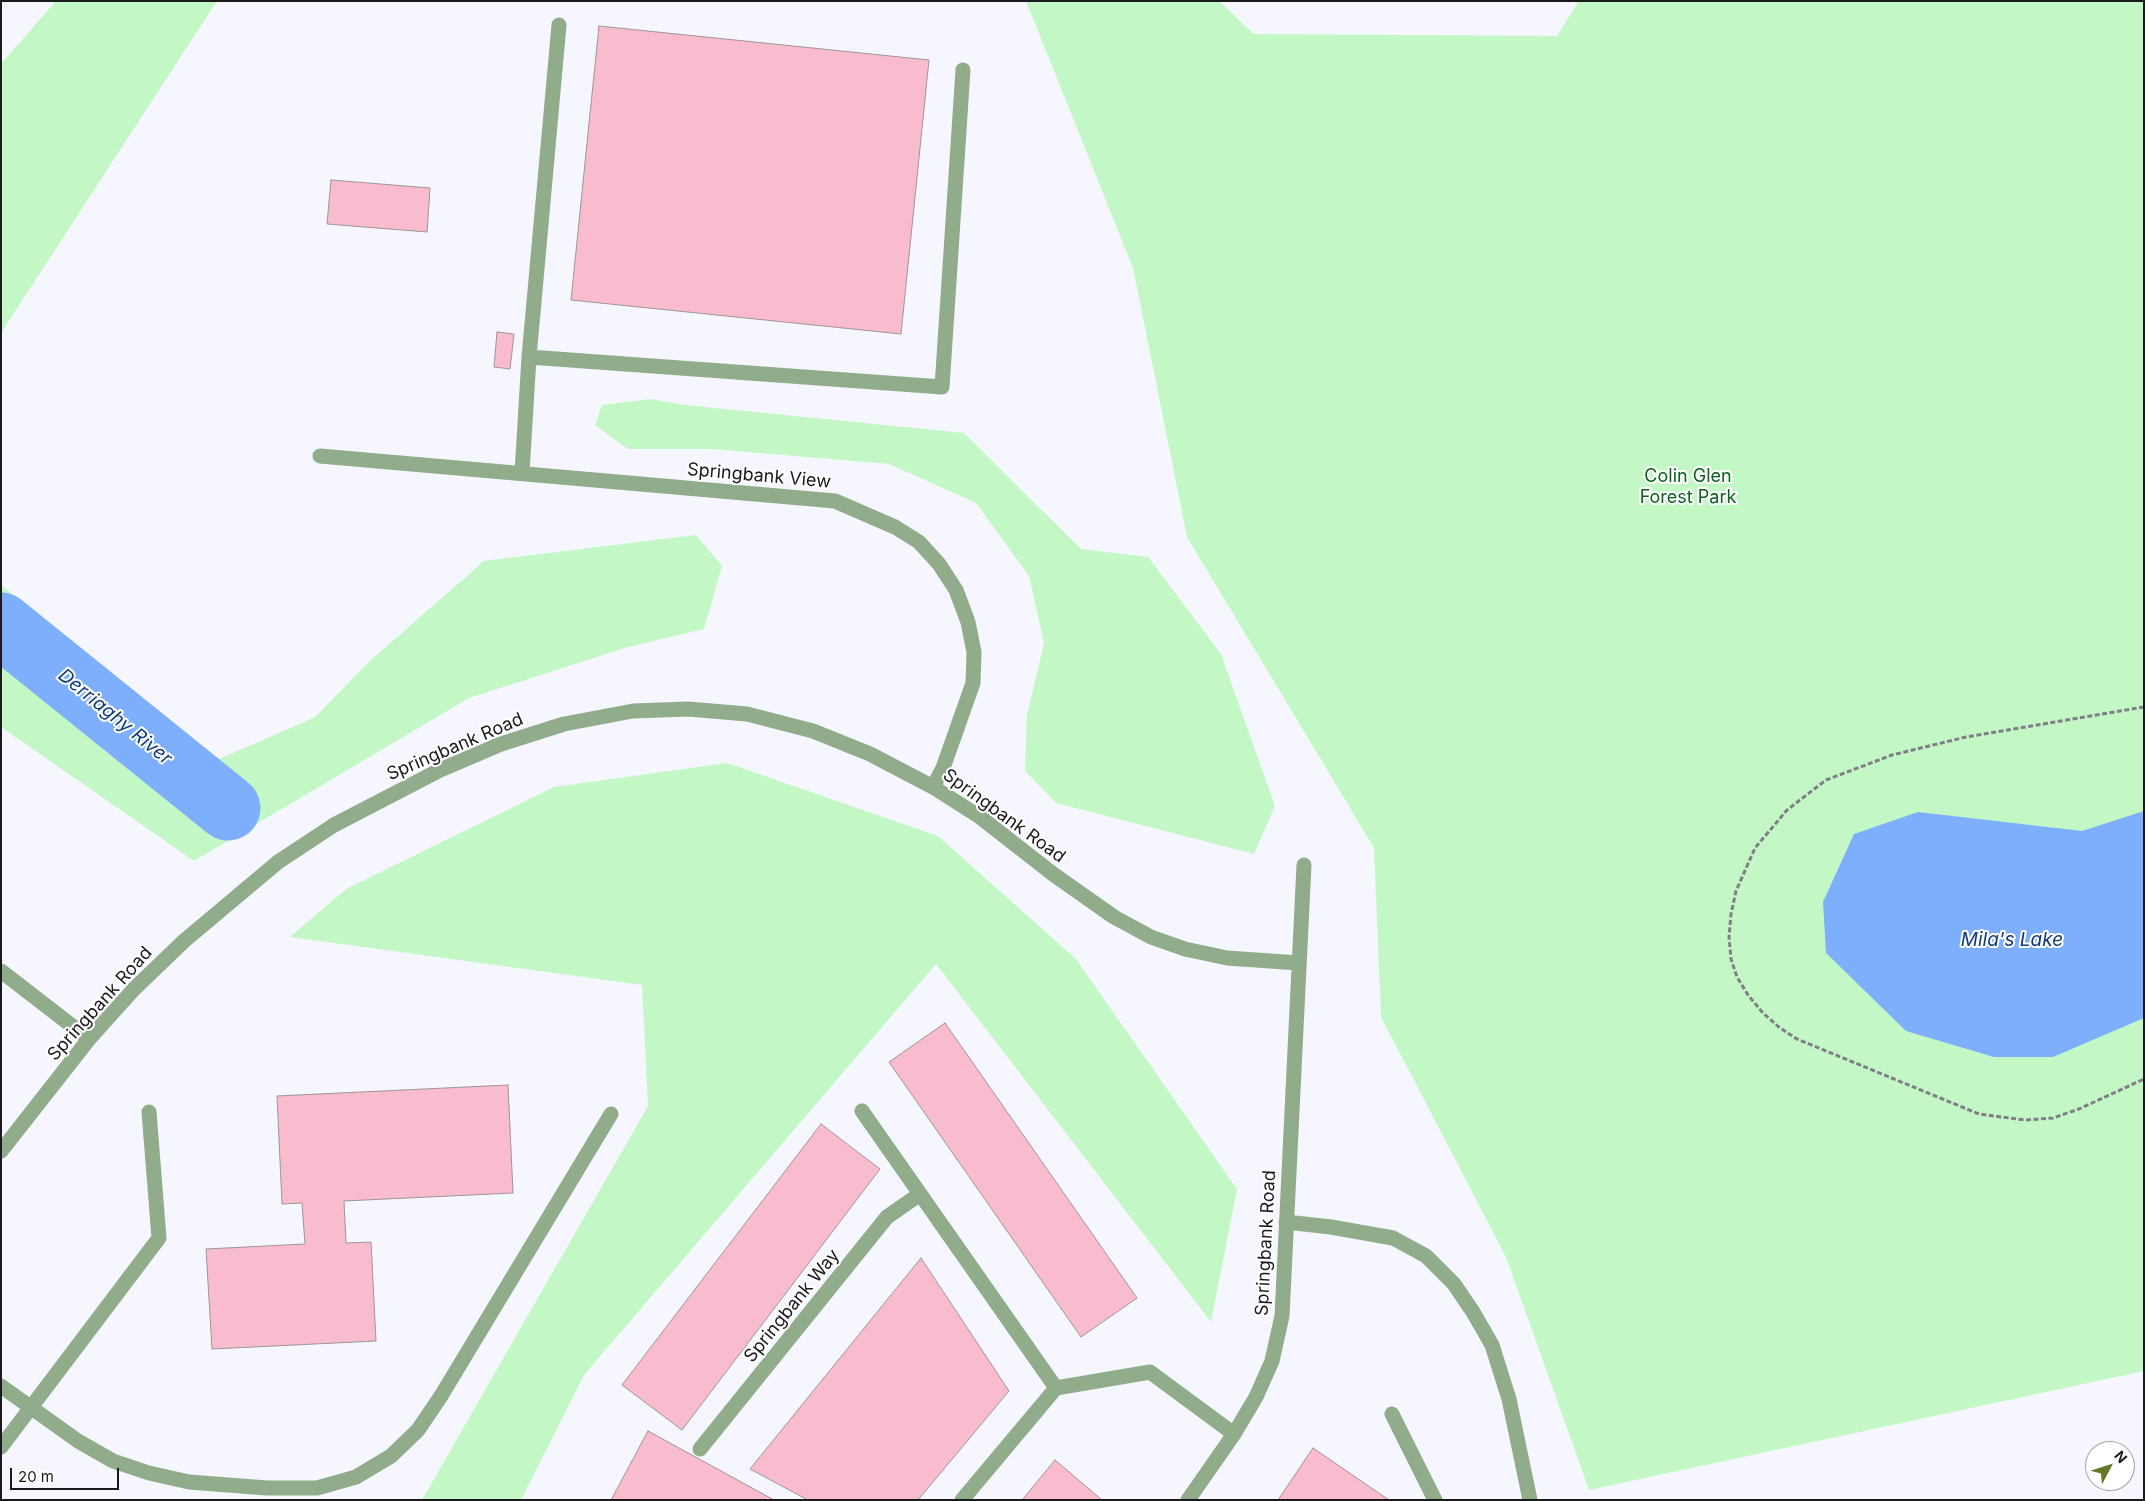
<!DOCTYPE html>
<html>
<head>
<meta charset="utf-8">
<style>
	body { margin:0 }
	#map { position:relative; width:2145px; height:1501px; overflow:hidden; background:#f6f6ff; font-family:Inter,sans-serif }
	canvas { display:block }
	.frame { position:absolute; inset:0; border:2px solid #1a1a1d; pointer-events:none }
	.north { position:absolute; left:2085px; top:1441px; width:50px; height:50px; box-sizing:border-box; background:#fff; border:1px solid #a3a3a5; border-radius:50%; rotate:50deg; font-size:14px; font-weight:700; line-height:20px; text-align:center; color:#1a1a1d }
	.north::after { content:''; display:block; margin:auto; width:18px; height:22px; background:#64792a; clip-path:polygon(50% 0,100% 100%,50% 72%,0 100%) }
	.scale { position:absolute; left:10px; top:1468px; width:109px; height:22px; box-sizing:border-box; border:2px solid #1a1a1d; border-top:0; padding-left:6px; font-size:15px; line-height:18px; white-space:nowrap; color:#1a1a1d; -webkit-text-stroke:4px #fff; paint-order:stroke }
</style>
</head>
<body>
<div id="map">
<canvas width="2145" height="1501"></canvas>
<div class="frame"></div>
<div class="north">N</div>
<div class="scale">20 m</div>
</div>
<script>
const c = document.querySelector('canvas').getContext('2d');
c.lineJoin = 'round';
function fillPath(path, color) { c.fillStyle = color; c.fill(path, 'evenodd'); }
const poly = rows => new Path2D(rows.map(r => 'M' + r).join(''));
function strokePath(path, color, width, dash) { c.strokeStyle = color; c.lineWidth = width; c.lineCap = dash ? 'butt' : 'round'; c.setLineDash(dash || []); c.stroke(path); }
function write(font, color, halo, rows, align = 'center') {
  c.font = font + ' Inter,sans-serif'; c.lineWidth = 4; c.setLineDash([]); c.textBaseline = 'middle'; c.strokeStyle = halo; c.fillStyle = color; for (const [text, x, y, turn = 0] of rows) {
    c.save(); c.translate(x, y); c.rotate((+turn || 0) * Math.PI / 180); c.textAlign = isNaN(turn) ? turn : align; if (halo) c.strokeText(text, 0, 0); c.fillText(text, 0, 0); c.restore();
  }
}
const green = poly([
	[56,1,217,1,1,333,1,64],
	[1026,1,1219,1,1254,34,1557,36,1579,1,2144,1,2144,1371,1589,1490,1506,1257,1381,1017,1374,848,1187,537,1133,268],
	[651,399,685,405,964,433,1081,549,1148,557,1221,654,1275,806,1254,854,1056,803,1025,771,1027,715,1044,643,1029,576,976,503,889,464,712,449,628,449,595,425,602,405],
	[696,535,722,566,704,629,628,647,469,698,194,861,1,727,1,585,215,761,315,717,372,659,484,561],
	[727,763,938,836,1076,959,1237,1189,1211,1322,936,964,584,1375,521,1500,422,1500,648,1106,642,985,290,937,346,889,554,787]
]);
const water = poly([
	[2144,811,2144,1018,2053,1057,1994,1057,1906,1031,1826,953,1823,902,1854,834,1918,812,2082,831]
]);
const river = poly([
	[1,625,228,808]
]);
const building = poly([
	[599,26,929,60,901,334,571,300,599,26],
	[331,180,430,188,427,232,327,224,331,180],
	[497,332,514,334,510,369,494,367,497,332],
	[945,1023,1137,1298,1081,1337,889,1062,945,1023],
	[508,1085,513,1193,344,1201,346,1243,371,1242,376,1341,212,1349,206,1249,305,1244,302,1203,282,1204,277,1096,508,1085],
	[821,1124,880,1169,682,1430,622,1385,821,1124],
	[921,1258,1009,1391,918,1500,808,1500,750,1469,921,1258],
	[648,1431,774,1500,611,1500,648,1431],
	[1313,1448,1389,1500,1278,1500,1313,1448],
	[1055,1460,1102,1500,1022,1500,1055,1460]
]);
const path = poly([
	[2144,707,1966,737,1892,755,1826,780,1787,810,1755,848,1736,891,1731,914,1729,937,1731,959,1737,977,1748,995,1763,1013,1780,1028,1797,1039,1979,1114,2025,1120,2053,1118,2079,1109,2144,1079]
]);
const minor = poly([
	[529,357,942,387,963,70],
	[320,456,835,501,895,527,919,542,939,564,956,590,968,622,974,652,973,683,943,768,933,787],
	[522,473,529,357,559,25],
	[1,971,89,1039],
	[862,1111,1056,1388,1150,1372,1234,1434],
	[1,1151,89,1039,134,989,184,941,278,862,334,825,440,770,501,744,564,724,633,711,688,709,747,714,813,731,870,754,933,787,980,817,1053,874,1114,917,1151,937,1185,949,1227,958,1299,963],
	[1286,1222,1331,1227,1393,1238,1426,1256,1454,1284,1473,1312,1492,1345,1509,1399,1530,1500],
	[1,1386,78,1441,113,1461,149,1473,189,1482,267,1488,317,1488,356,1477,391,1456,418,1430,441,1396,611,1114],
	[1392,1414,1435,1500],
	[1,1447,159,1238,149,1112],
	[700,1449,887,1217,920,1194],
	[962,1500,1056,1388],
	[1188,1500,1234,1434,1256,1397,1272,1361,1282,1316,1304,865]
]);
const streetNames = [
	["Springbank View",759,476,5],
	["Springbank Road",455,747,-23],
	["Springbank Road",1004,816,36],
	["Springbank Road",100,1004,-48],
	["Springbank Road",1266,1243,-87],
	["Springbank Way",792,1306,-51]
];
const parkNames = [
	["Colin Glen",1688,477],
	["Forest Park",1688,498]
];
const waterNames = [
	["Derriaghy River",115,717,39],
	["Mila's Lake",2012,940]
];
fillPath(green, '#c3f8c6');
fillPath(water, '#7eaffc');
strokePath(river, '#7eaffc', 65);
fillPath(building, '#f9bccf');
strokePath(building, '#9e9497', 1);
strokePath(path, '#7f7f85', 3, [5, 2.5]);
strokePath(minor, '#90ac8b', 15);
write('18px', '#1a1a1d', '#fff', streetNames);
write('18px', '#0c6020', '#fff', parkNames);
write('italic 19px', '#0f3b7e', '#fff', waterNames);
</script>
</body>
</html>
